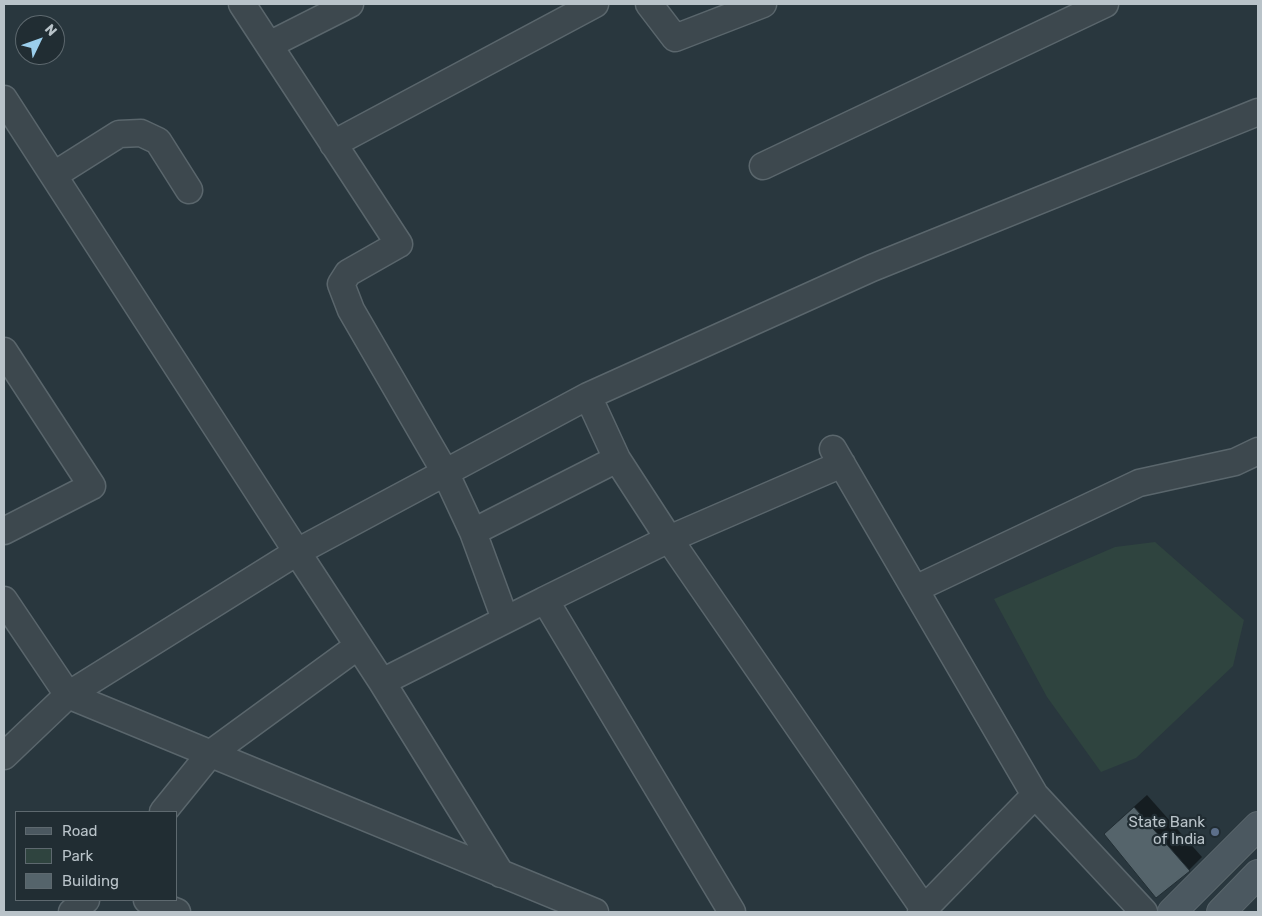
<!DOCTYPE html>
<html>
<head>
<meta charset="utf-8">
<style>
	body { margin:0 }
	#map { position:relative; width:1262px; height:916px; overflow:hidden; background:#29373e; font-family:Rubik,sans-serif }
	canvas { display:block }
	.frame { position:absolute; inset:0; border:5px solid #b9c3c9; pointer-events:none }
	.legend { position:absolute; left:15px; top:811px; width:162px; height:90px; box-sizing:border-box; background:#212d33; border:1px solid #5e696f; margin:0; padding:6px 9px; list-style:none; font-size:15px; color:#b9c3c9 }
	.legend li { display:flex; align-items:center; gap:10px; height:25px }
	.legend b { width:25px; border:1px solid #5e696f }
	.north { position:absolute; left:15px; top:15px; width:50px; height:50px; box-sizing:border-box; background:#212d33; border:1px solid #5e696f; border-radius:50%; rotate:48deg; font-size:14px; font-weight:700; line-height:20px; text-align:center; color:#b9c3c9 }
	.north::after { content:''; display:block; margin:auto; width:18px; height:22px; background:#9bceec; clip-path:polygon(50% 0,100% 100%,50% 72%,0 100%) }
</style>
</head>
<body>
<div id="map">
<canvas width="1262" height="916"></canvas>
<div class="frame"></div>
<ul class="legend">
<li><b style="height:6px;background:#4b5860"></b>Road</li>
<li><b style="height:14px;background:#2f443f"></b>Park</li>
<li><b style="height:14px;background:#55646b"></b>Building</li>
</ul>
<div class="north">N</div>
</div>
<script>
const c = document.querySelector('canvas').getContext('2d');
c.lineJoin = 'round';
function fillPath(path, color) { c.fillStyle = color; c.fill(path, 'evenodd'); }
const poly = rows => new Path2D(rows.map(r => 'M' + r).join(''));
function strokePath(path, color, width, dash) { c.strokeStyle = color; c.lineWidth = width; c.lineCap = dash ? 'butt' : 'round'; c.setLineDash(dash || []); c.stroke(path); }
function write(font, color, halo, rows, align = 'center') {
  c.font = font + ' Rubik,sans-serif'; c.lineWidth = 4.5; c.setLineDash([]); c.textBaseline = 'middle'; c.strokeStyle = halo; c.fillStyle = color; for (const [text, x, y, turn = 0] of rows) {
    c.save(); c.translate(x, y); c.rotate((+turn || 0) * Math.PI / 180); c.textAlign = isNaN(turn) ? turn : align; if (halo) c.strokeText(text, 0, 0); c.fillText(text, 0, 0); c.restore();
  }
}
const green = poly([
	[1155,542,1244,620,1233,666,1136,758,1101,772,1047,697,994,599,1115,547]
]);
const shadow = poly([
	[1147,795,1202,857,1189,870,1156,896,1118,821]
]);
const building = poly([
	[1134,807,1190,871,1156,898,1104,834,1134,807]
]);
const street = poly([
	[242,4,399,244,348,273,341,284,351,310,445,472,473,532,505,619],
	[649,4,675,38,763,4],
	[269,45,350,4],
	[4,99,297,552,68,695,4,756],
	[333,144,595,4],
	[763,166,1105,4],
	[54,175,119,134,141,133,158,141,189,190],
	[4,351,92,486,4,531],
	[588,396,617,459,669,539,842,464],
	[833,449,1035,795,1144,912],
	[473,532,617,459],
	[915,589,1139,483,1235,462,1258,451],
	[4,600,68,695,595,912],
	[545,600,669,539,924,909],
	[382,682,501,874],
	[163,812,210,754,358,646],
	[147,900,177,912],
	[72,912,86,900],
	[732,912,545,600,382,682,297,552,588,396,872,268,1258,112],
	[921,912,1035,795]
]);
const secondary = poly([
	[1172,912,1258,826],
	[1221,912,1258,874]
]);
const markers = [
	[1215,832,5,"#5c6f8a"]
];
const poiNames = [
	["State Bank",1205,823],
	["of India",1205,840]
];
fillPath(green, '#2f443f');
fillPath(shadow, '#0007');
fillPath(building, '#55646b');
strokePath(building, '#232f35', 1);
strokePath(street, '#5a666c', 29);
strokePath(secondary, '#5a666c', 30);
strokePath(street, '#3d484e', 26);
strokePath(secondary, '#4b5860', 28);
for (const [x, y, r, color] of markers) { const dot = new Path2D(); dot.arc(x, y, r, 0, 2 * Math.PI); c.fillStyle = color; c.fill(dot); strokePath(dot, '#212d33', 2); }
write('15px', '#b9c3c9', '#212d33', poiNames, 'right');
</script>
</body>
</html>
